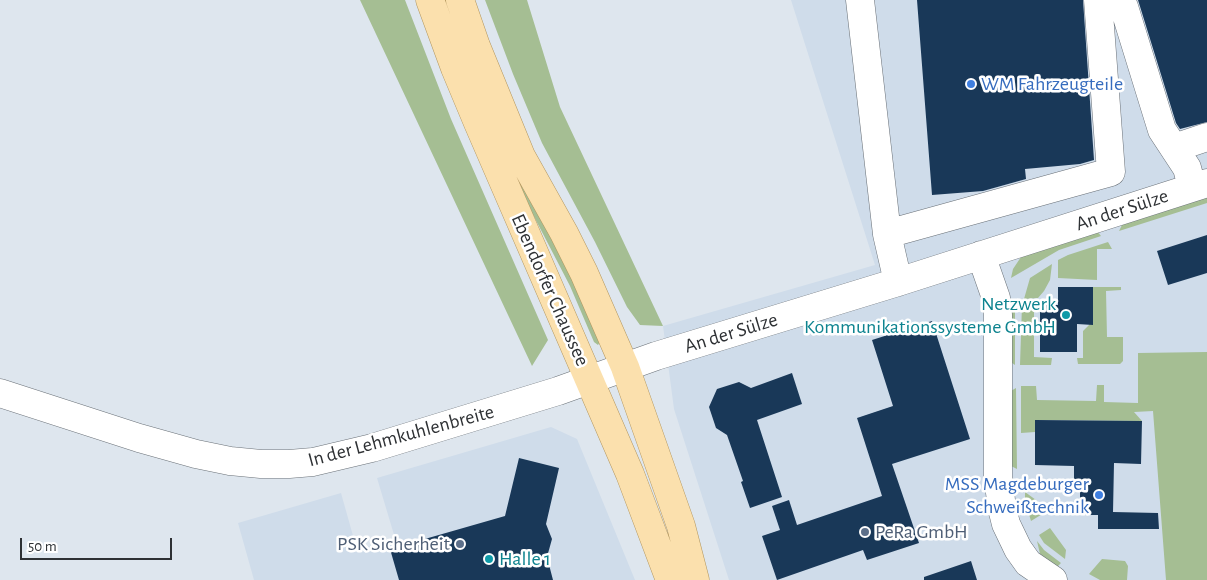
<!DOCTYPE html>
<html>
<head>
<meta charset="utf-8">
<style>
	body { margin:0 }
	#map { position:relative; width:1207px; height:580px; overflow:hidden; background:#dee6ee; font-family:"Alegreya Sans",sans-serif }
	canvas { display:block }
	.scale { position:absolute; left:20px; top:538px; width:152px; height:22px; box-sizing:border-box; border:2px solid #2e3134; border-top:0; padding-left:6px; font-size:15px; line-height:18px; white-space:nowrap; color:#2e3134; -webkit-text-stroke:4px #fff; paint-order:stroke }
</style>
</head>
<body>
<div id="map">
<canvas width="1207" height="580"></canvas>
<div class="scale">50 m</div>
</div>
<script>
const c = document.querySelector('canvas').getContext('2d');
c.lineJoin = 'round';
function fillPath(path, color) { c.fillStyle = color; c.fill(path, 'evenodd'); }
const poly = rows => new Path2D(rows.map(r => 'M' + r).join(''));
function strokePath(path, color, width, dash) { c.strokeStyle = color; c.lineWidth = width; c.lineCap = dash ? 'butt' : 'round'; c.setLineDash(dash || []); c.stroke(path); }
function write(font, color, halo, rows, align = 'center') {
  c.font = font + ' "Alegreya Sans",sans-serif'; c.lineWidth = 5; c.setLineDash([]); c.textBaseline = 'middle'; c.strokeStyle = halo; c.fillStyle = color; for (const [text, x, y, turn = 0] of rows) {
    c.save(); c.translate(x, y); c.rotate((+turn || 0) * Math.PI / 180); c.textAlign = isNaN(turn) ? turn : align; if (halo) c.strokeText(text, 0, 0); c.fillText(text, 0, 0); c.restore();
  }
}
const built = poly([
	[791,0,1207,0,1207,580,729,580,674,409,663,326,875,265],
	[551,427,577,439,635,580,254,580,238,523,341,493,357,550,395,538,377,478]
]);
const green = poly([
	[360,0,405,0,451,119,548,340,532,366],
	[441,0,449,0,570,267,600,342,598,345,594,342,570,286,500,151],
	[485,0,527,0,560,107,663,326,640,325,627,307,595,242,542,143,513,74],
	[1207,194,1207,203,1119,231,1124,221],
	[1097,231,1101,236,1059,250,1011,278,1013,269,1021,257],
	[1108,242,1112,249,1097,249,1097,280,1058,278,1058,260,1068,255],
	[1052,264,1050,280,1044,291,1038,298,1024,299,1030,278],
	[1093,287,1121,287,1121,290,1106,291,1107,337,1123,337,1123,361,1120,364,1078,364,1077,358,1083,358,1083,331,1089,325],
	[1009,300,1015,312,1015,365,1009,361],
	[1022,305,1034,307,1034,357,1052,358,1051,365,1020,365],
	[1207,352,1207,580,1166,580,1153,411,1134,412,1142,421,1036,420,1035,432,1021,433,1021,386,1036,386,1037,400,1096,401,1097,385,1104,385,1104,402,1138,403,1138,353],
	[1016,388,1017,469,1011,466,1009,392],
	[1025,492,1036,500,1044,513,1031,521,1025,501],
	[1050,528,1066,550,1065,559,1044,543,1039,535],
	[1037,541,1044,550,1061,563,1056,568,1040,554],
	[1102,559,1125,561,1128,566,1127,580,1100,580,1089,574]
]);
const building = poly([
	[917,0,1083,0,1094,160,1080,164,1025,169,1026,179,983,191,932,195],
	[1138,0,1207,0,1207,122,1180,129,1176,123],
	[1207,235,1207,273,1168,285,1157,251],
	[1058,287,1093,287,1093,325,1077,324,1077,352,1040,352,1040,305,1058,305],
	[932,321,970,439,892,464,919,543,867,560,863,550,777,580,762,536,780,530,772,506,789,500,797,525,882,496,857,418,893,406,872,340],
	[792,373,802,404,757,420,782,497,750,508,741,482,743,481,727,435,716,428,709,407,717,389,739,382,751,388],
	[1035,420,1142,421,1141,464,1114,463,1113,512,1158,513,1159,529,1098,529,1098,515,1080,515,1080,480,1074,480,1074,466,1035,465],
	[519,458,559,468,546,524,552,539,547,557,553,580,399,580,390,549,505,516],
	[971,561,977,580,924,580,924,577]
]);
const minor = poly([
	[860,0,887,234,898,282],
	[1124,7,1162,130,1187,168,1192,187],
	[1174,148,1207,137],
	[887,234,1111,172,1098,0],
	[981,255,996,298,998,315,998,477,1002,508,1006,524,1018,549,1028,563,1053,580],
	[0,393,139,438,196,454,230,461,261,464,289,464,313,462,372,448,558,391,656,356,898,282,1207,183]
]);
const major = poly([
	[430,0,455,68,478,123,630,474,670,580],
	[460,0,476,46,521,156,564,233,584,273,625,367,681,526,695,580]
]);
const markers = [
	[971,84,5,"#3f7fe0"],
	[1066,315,5,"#0f9aa8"],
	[1099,495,5,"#3f7fe0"],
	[865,532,5,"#5c6f8a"],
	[460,544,5,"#5c6f8a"],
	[489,559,5,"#0f9aa8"]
];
const shopNames = [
	["WM Fahrzeugteile",981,84],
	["MSS Magdeburger",1089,484,"right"],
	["Schweißtechnik",1089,507,"right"]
];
const streetNames = [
	["An der Sülze",1122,210,-18],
	["Ebendorfer Chaussee",550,290,66],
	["An der Sülze",731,333,-17],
	["In der Lehmkuhlenbreite",401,436,-15]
];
const cultureNames = [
	["Netzwerk",1056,304],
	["Kommunikationssysteme GmbH",1056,327],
	["Halle 1",499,559,"left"]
];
const serviceNames = [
	["PeRa GmbH",875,532],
	["PSK Sicherheit",450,544,"right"]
];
fillPath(built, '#cfdcea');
fillPath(green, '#a5be93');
fillPath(building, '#193858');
strokePath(minor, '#6a7178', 29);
strokePath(major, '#b2965f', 29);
strokePath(minor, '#fff', 28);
strokePath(major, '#fbe0ad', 28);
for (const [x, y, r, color] of markers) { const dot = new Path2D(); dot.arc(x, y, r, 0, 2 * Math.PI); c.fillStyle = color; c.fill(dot); strokePath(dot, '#fff', 2); }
write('20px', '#366cbe', '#fff', shopNames, 'left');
write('20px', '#2e3134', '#fff', streetNames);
write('20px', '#0d838f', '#fff', cultureNames, 'right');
write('20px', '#4e5e75', '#fff', serviceNames, 'left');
</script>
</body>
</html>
